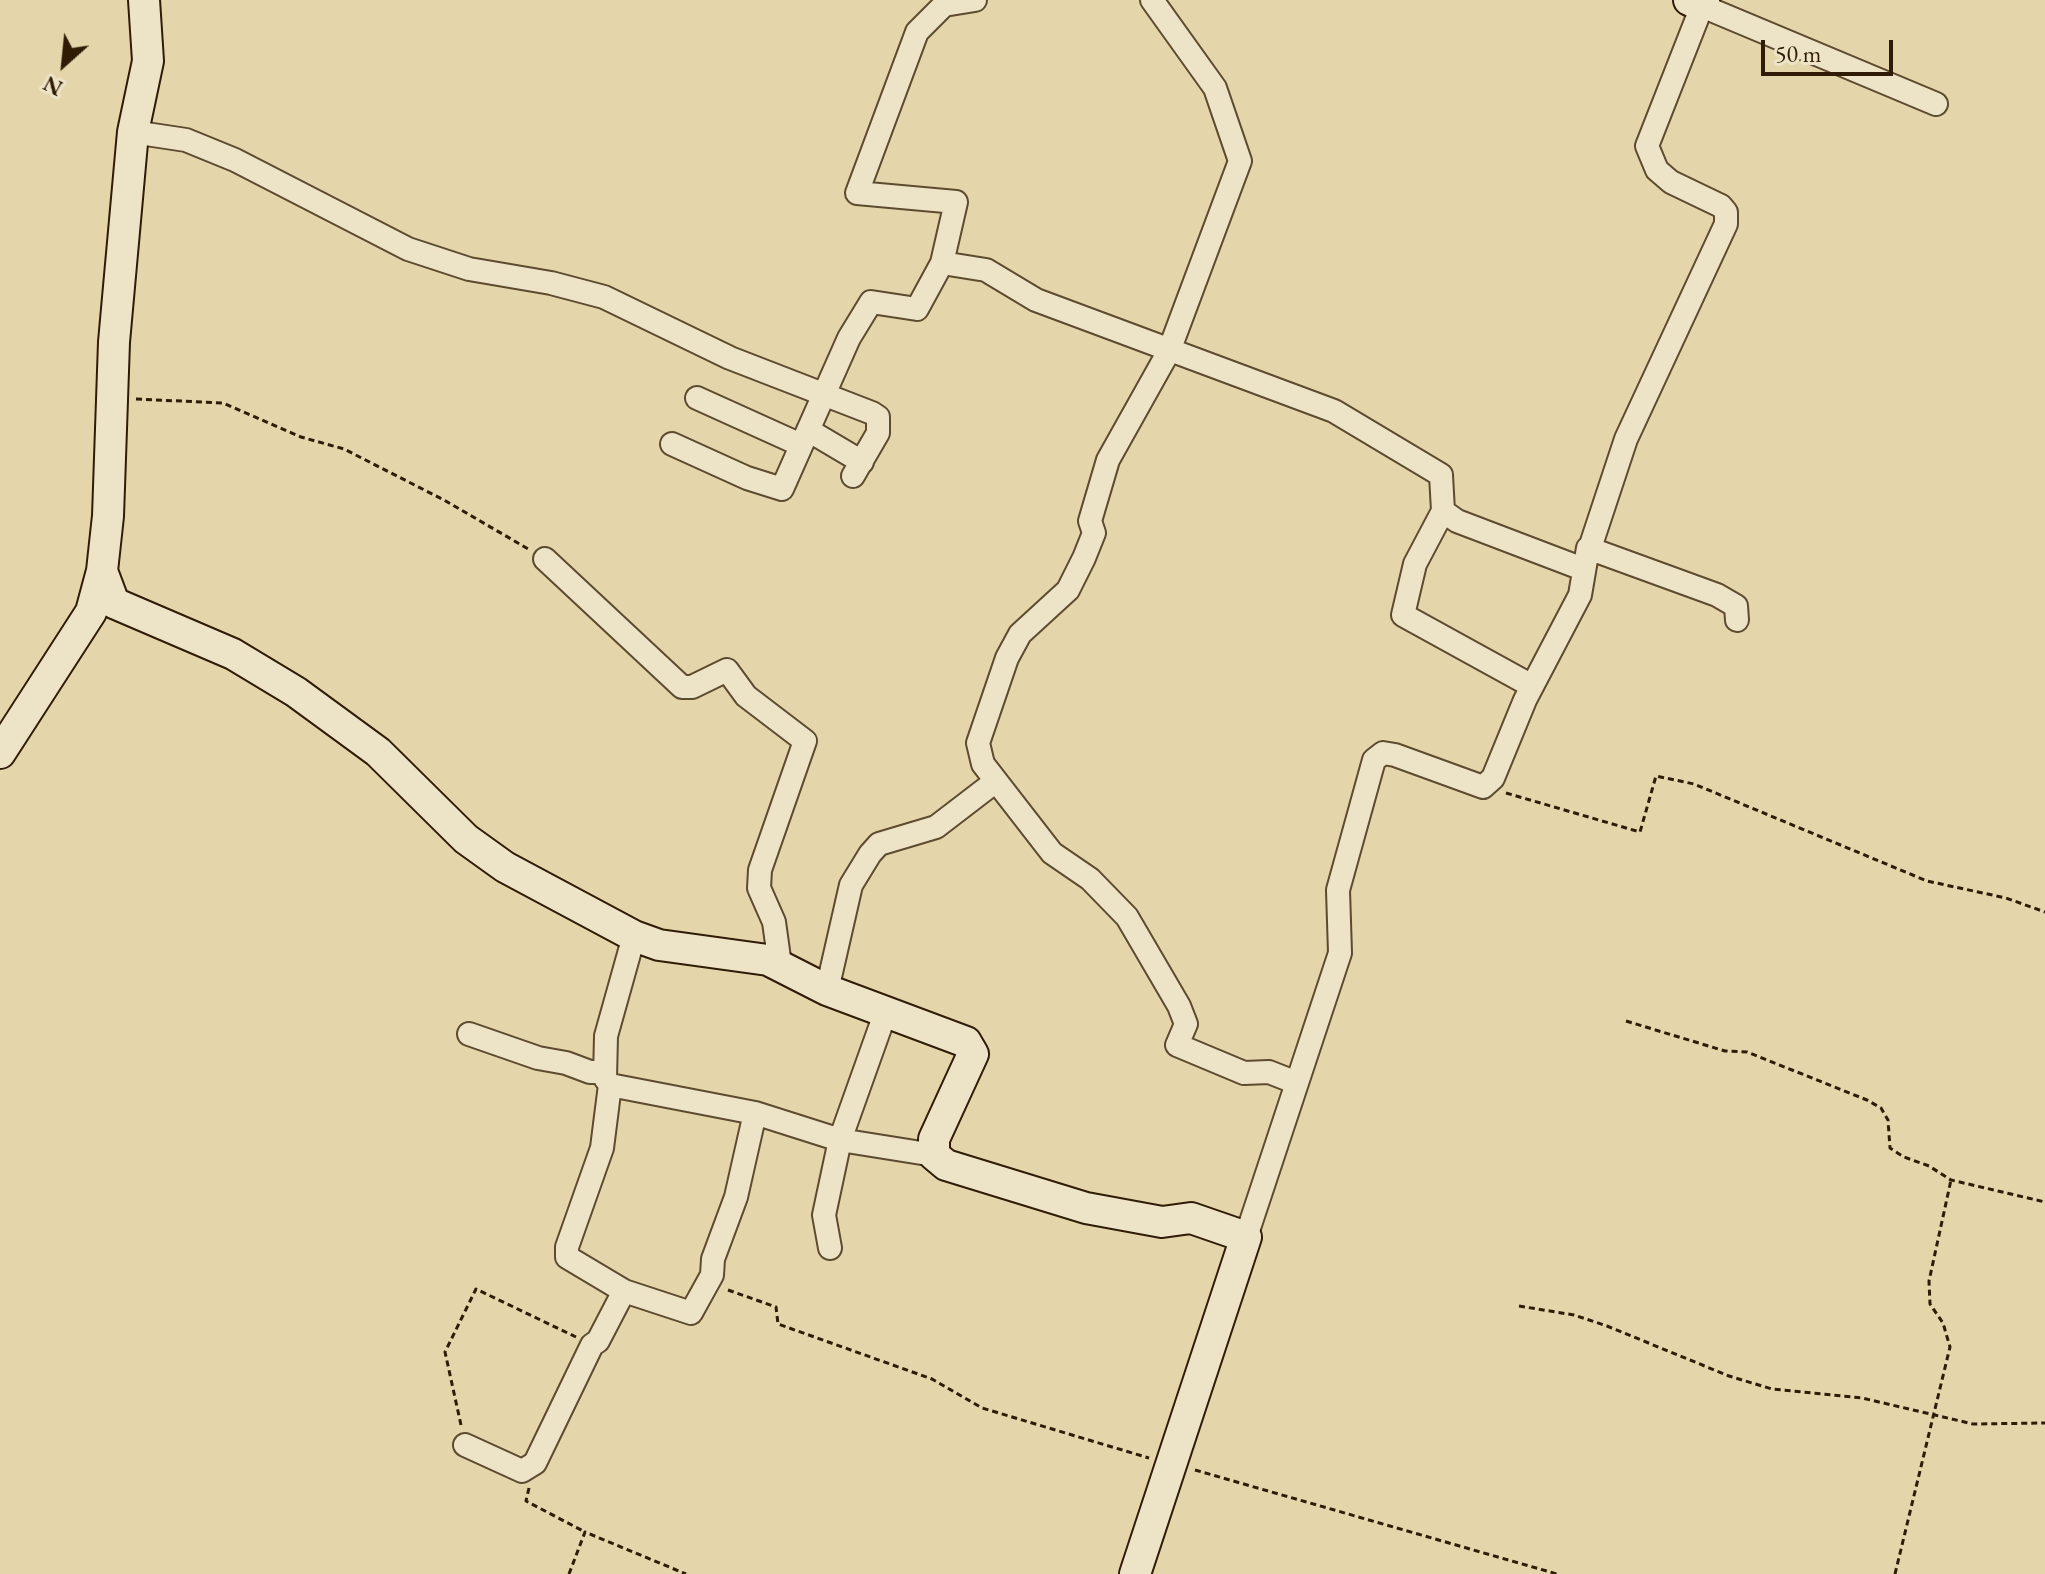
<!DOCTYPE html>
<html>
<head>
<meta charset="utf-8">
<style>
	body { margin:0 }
	#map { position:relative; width:2045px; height:1574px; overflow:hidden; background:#e4d6aa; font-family:"EB Garamond",serif }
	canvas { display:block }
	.north { position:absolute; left:24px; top:24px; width:80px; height:80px; -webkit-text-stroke:6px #ede4c8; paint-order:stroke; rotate:207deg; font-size:22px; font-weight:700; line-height:32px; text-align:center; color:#301b06 }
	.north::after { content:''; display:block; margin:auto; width:28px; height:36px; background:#301b06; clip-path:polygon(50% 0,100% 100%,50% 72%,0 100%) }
	.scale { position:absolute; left:1761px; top:40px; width:132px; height:36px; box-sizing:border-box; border:4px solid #301b06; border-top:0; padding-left:10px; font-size:24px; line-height:28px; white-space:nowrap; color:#301b06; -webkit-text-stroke:6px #ede4c8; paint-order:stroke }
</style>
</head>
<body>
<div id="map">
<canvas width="2045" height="1574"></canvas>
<div class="north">N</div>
<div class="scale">50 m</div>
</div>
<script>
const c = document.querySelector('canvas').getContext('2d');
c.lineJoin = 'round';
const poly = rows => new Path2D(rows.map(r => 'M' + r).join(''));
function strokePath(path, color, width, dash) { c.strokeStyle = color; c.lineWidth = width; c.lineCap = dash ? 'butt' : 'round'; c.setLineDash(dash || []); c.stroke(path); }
const path = poly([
	[136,399,223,403,301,437,344,449,444,500,530,550],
	[1506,793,1640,832,1656,776,1694,784,1927,881,2006,898,2045,912],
	[1626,1021,1725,1051,1747,1052,1867,1100,1881,1108,1888,1120,1890,1148,1904,1157,1929,1166,1951,1180,2045,1202],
	[728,1290,776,1307,778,1324,932,1379,982,1408,1149,1458],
	[1519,1306,1574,1315,1607,1326,1729,1376,1772,1389,1862,1398,1973,1424,2045,1423],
	[461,1425,445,1352,476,1289,576,1337],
	[1195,1470,1557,1574],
	[529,1488,526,1501,585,1532],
	[569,1574,585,1532,686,1574],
	[1895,1574,1950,1347,1943,1323,1930,1304,1929,1281,1951,1180]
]);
const street = poly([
	[1152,0,1215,88,1240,161,1169,351,1108,460,1090,521,1094,533,1084,558,1068,590,1020,634,1007,658,978,743,983,764,1052,853,1090,879,1127,917,1179,1006,1186,1024,1177,1045,1244,1073,1269,1072,1297,1083],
	[133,132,186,140,235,160,408,249,469,269,551,283,604,297,730,358,872,413,878,417,878,433,853,476],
	[942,263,986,270,1036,300,1334,411,1441,475,1443,511,1457,521,1583,569,1626,439,1726,224,1726,212,1721,206,1671,182,1657,170,1647,146,1702,6,1936,104],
	[697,398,801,445],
	[808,430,862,462],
	[672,444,747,478,782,489,849,338,871,302,917,309,942,263,956,202,857,193,917,32,944,5,975,0],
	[1443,511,1415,564,1403,615,1532,686],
	[545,559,682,687,692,687,727,670,746,696,805,741,760,870,759,888,774,922,780,965],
	[827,990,851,885,870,854,879,844,936,827,996,781],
	[469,1034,538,1058,566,1063,590,1072,605,1072],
	[755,1113,840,1140,934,1155],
	[1246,1237,1340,953,1338,890,1374,760,1383,753,1395,755,1483,787,1493,778,1525,700,1580,595,1588,548,1717,595,1736,606,1737,620],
	[830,1248,824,1215,840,1140,886,1011],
	[624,1291,567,1257,567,1247,602,1148,610,1085,605,1078,606,1036,634,936],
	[465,1445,522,1471,535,1463,592,1345,598,1341,624,1291,691,1313,712,1275,713,1259,736,1197,755,1113,610,1085]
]);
const secondary = poly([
	[1689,0,1702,6,1704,0],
	[102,571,114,603,233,654,296,692,378,752,466,839,505,867,634,936,659,945,768,960,827,990,966,1042,973,1054,934,1139,934,1155,946,1165,1086,1208,1162,1222,1191,1218,1246,1237,1135,1574],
	[0,753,91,612,102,571,108,516,114,342,133,132,148,61,144,0]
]);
strokePath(street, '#5d4a2f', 26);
strokePath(secondary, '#301b06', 34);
strokePath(path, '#301b06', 3, [6, 4]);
strokePath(street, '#ede4c8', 22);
strokePath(secondary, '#ede4c8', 30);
</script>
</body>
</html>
